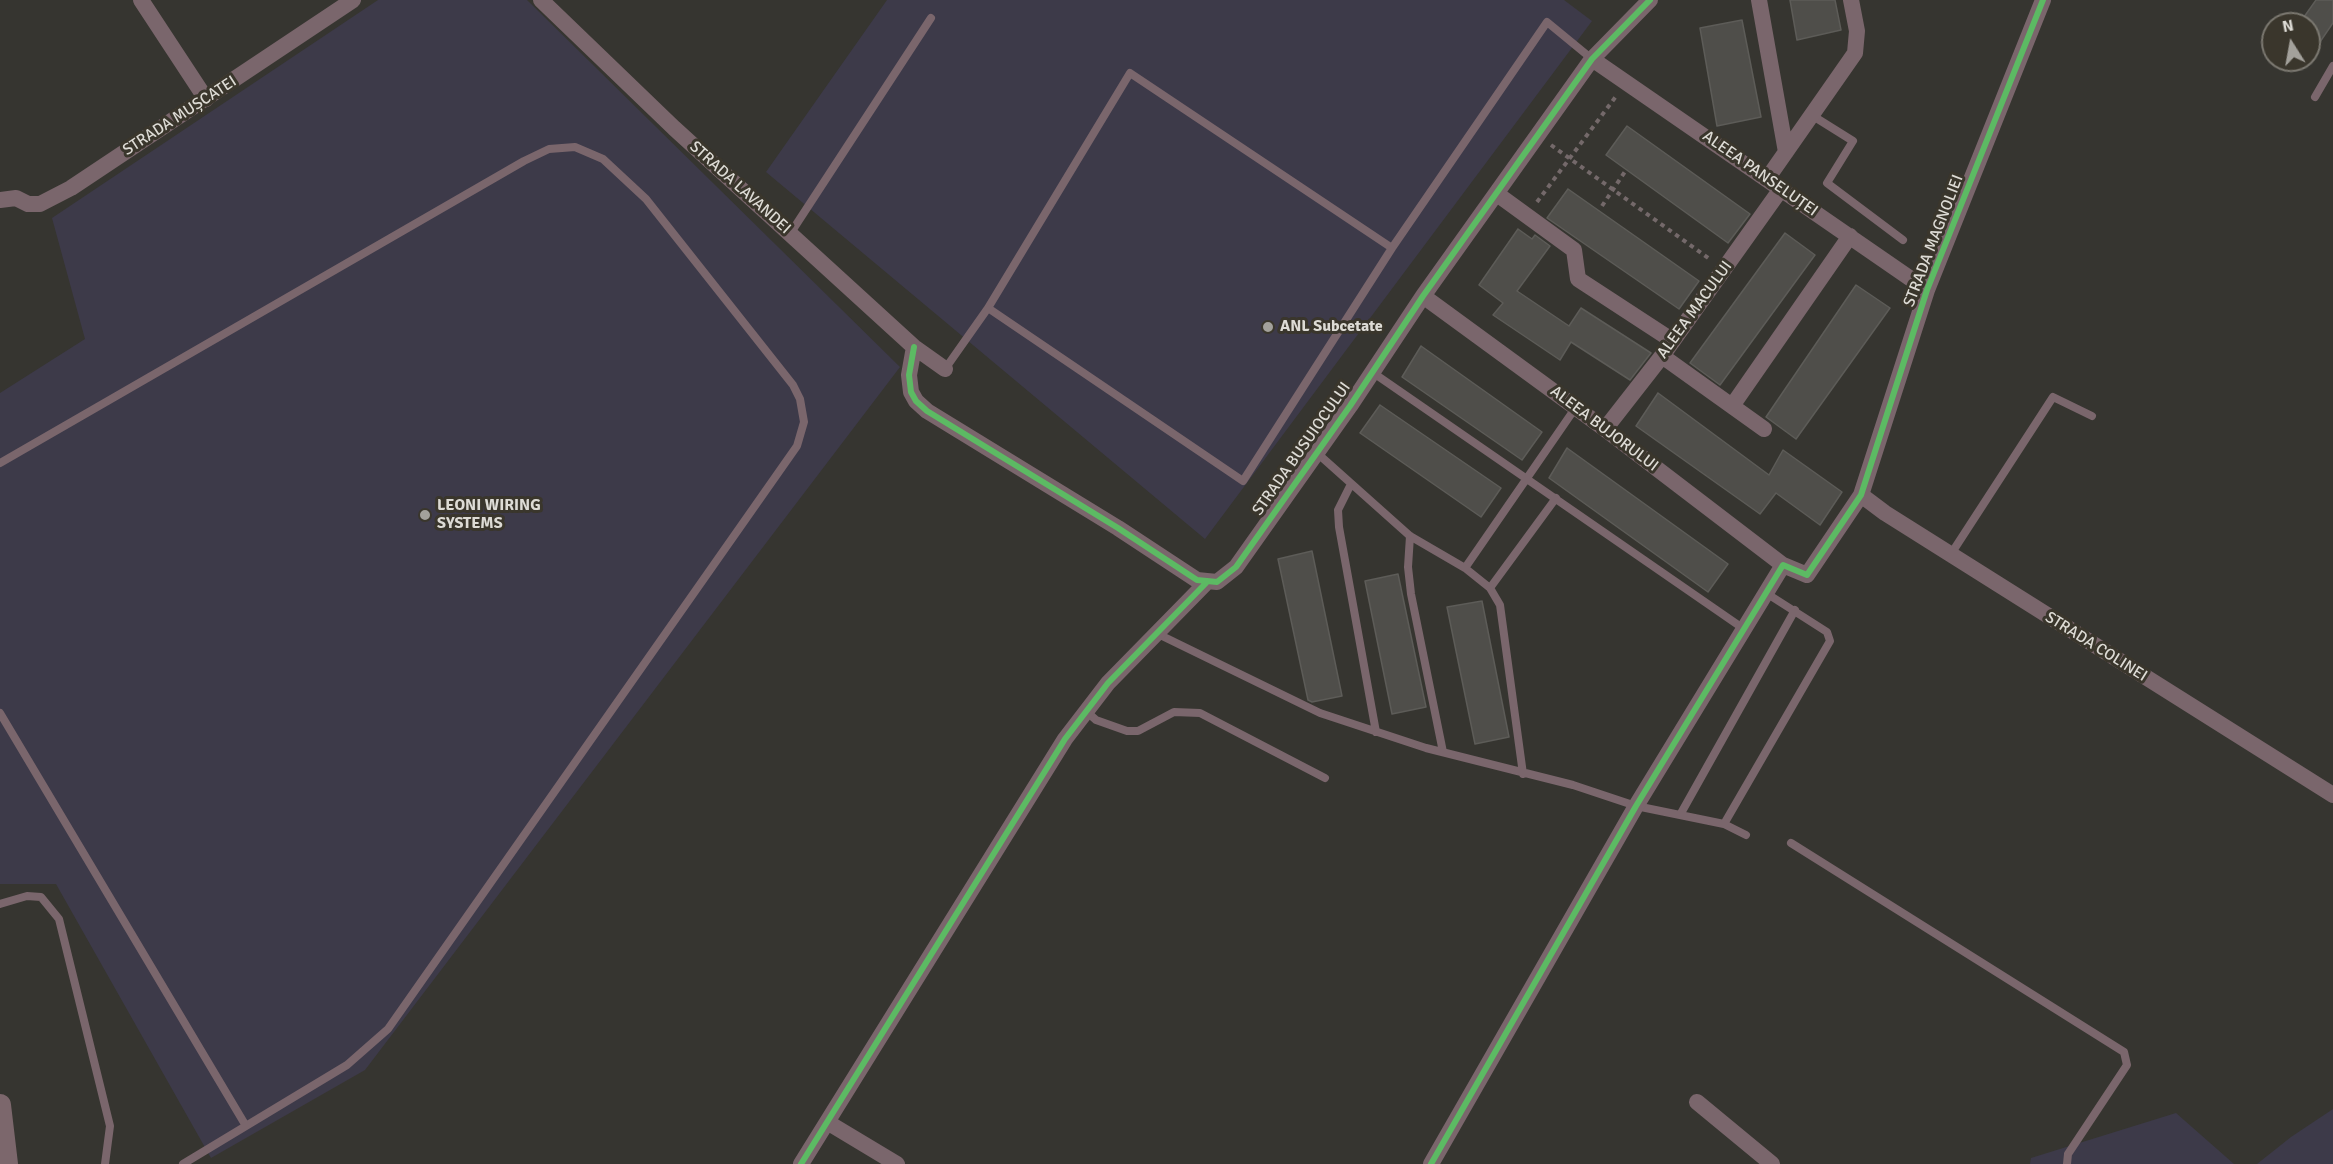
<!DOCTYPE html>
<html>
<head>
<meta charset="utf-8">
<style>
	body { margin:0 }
	#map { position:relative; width:2333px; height:1164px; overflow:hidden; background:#363530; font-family:Signika,sans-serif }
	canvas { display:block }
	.north { position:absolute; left:2261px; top:12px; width:60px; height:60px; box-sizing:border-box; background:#3a362c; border:2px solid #7b7870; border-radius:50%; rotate:349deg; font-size:16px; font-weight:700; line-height:24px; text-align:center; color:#dddbd5 }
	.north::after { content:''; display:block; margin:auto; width:21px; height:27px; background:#a3a19b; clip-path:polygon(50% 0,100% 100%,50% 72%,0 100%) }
</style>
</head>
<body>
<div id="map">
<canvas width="2333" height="1164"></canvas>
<div class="north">N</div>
</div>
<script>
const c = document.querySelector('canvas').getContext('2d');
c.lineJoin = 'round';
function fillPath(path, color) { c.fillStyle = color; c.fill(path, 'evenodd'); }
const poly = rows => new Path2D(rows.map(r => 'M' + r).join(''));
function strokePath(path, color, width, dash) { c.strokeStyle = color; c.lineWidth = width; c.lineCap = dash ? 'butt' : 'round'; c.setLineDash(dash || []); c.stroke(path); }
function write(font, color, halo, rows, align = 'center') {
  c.font = font + ' Signika,sans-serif'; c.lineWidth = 6; c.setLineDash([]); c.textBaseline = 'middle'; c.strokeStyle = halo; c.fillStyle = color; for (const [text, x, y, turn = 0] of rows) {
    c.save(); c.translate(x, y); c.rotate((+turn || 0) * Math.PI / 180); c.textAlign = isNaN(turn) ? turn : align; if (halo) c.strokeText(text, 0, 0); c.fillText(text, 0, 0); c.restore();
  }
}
const commercial = poly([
	[378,0,527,0,900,367,365,1070,211,1158,56,884,0,884,0,393,85,339,52,218],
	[887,0,1564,0,1592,21,1205,539,766,172],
	[2333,1109,2333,1164,2257,1164,2291,1137],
	[2176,1113,2234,1164,2030,1164,2031,1158]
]);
const building = poly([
	[1790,0,1835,0,1841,30,1797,40,1790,0],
	[2316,0,2333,0,2333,23,2309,58,2309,24,2299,24,2316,0],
	[1742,20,1761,117,1717,126,1700,28,1742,20],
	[1627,126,1750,214,1728,243,1606,155,1627,126],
	[1568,189,1699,281,1679,309,1547,218,1568,189],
	[1518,229,1532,239,1535,235,1550,246,1517,291,1569,326,1581,308,1651,353,1630,380,1571,342,1560,360,1493,315,1503,303,1479,285,1518,229],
	[1785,233,1815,255,1720,385,1690,363,1785,233],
	[1856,285,1890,308,1796,439,1766,417,1856,285],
	[1421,346,1542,432,1522,460,1402,377,1421,346],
	[1658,393,1769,475,1783,450,1842,492,1820,525,1776,493,1760,514,1636,426,1658,393],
	[1380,405,1501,488,1481,517,1360,433,1380,405],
	[1567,448,1728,564,1708,592,1549,478,1567,448],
	[1312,551,1342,696,1312,702,1308,700,1278,559,1312,551],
	[1398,574,1426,707,1392,714,1365,581,1398,574],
	[1482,601,1509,737,1475,744,1447,607,1482,601]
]);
const path = poly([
	[1551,145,1711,260],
	[1537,202,1617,95],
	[1602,206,1626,170]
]);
const lane = poly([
	[2315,97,2333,66],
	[1813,116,1853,141,1827,183,1903,240],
	[790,234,931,18],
	[988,308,1243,481,1392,248],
	[945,369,988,308,1130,73,1392,248,1547,22,1592,59],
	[1372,372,1744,629],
	[1317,453,1410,536,1465,568,1490,588,1500,605,1523,774],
	[0,463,524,161,549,149,575,147,603,159,646,199,793,385,800,399,804,422,797,446,388,1029,347,1065,183,1164],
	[1350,486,1338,510,1339,527,1376,732],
	[1410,536,1408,567,1411,594,1443,752],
	[1951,554,2053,397,2092,416],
	[1465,568,1576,407],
	[1490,588,1556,498],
	[1158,634,1320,713,1426,748,1573,785,1636,806,1724,824,1746,835],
	[1086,711,1096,720,1127,731,1138,731,1174,712,1200,713,1325,778],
	[0,713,246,1126],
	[1680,815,1795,610],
	[1724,824,1830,641,1827,632,1766,593],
	[1791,843,2124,1052,2127,1065,2068,1154,2067,1164],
	[0,904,27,896,41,897,59,919,110,1126,105,1164]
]);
const street = poly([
	[141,0,206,99],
	[541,0,674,128,914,347,945,369],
	[1759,0,1786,152],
	[1592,59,1927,290],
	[1767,179,1855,53,1857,31,1851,0],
	[1497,194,1574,250,1578,279,1673,341],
	[0,200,16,198,28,204,40,204,71,188,353,0],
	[1423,296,1605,429,1783,565],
	[914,347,909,375,911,392,916,401,927,411,1118,528,1197,580,1217,582,1236,567,1350,406,1423,296,1592,59,1650,0],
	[1662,356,1764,429],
	[1732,406,1850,236],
	[1605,429,1662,356,1781,189],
	[1861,495,1885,513,2333,795],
	[1697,1102,1772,1164],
	[827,1122,897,1164],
	[801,1164,1065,739,1108,683,1206,583],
	[1431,1164,1636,806,1783,565,1807,575,1861,495,1927,290,2043,0]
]);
const secondary = poly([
	[0,1105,7,1164]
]);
const cycleway = poly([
	[914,347,909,375,911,392,916,401,927,411,1118,528,1197,580,1217,582,1236,567,1350,406,1423,296,1592,59,1650,0],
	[801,1164,1065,739,1108,683,1206,583],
	[1431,1164,1636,806,1783,565,1807,575,1861,495,1927,290,2043,0]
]);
const markers = [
	[1268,327,6,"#a3a19b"],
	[425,515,6,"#a3a19b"]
];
const streetNames = [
	["STRADA MUȘCATEI",180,116,-33],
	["ALEEA PANSELUȚEI",1760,174,35],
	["STRADA LAVANDEI",740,188,42],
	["STRADA MAGNOLIEI",1934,241,-69],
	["ALEEA MACULUI",1695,310,-54],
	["ALEEA BUJORULUI",1604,429,37],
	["STRADA BUSUIOCULUI",1302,449,-55],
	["STRADA COLINEI",2096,647,32]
];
const poiNames = [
	["ANL Subcetate",1280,327],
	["LEONI WIRING",437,506],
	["SYSTEMS",437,524]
];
fillPath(commercial, '#3d3a49');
fillPath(building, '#4f4e4a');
strokePath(building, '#5d5c58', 1.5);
strokePath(path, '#74696a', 4, [4.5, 4.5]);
strokePath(lane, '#7a666c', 8);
strokePath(street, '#7a666c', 16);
strokePath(secondary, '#7c676c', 22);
strokePath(cycleway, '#5cba63', 6);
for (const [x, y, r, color] of markers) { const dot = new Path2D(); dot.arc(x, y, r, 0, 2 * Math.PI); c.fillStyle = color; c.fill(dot); strokePath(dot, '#3a362c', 2); }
write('16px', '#dddbd5', '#3a362c', streetNames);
write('bold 16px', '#dddbd5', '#3a362c', poiNames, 'left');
</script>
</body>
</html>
